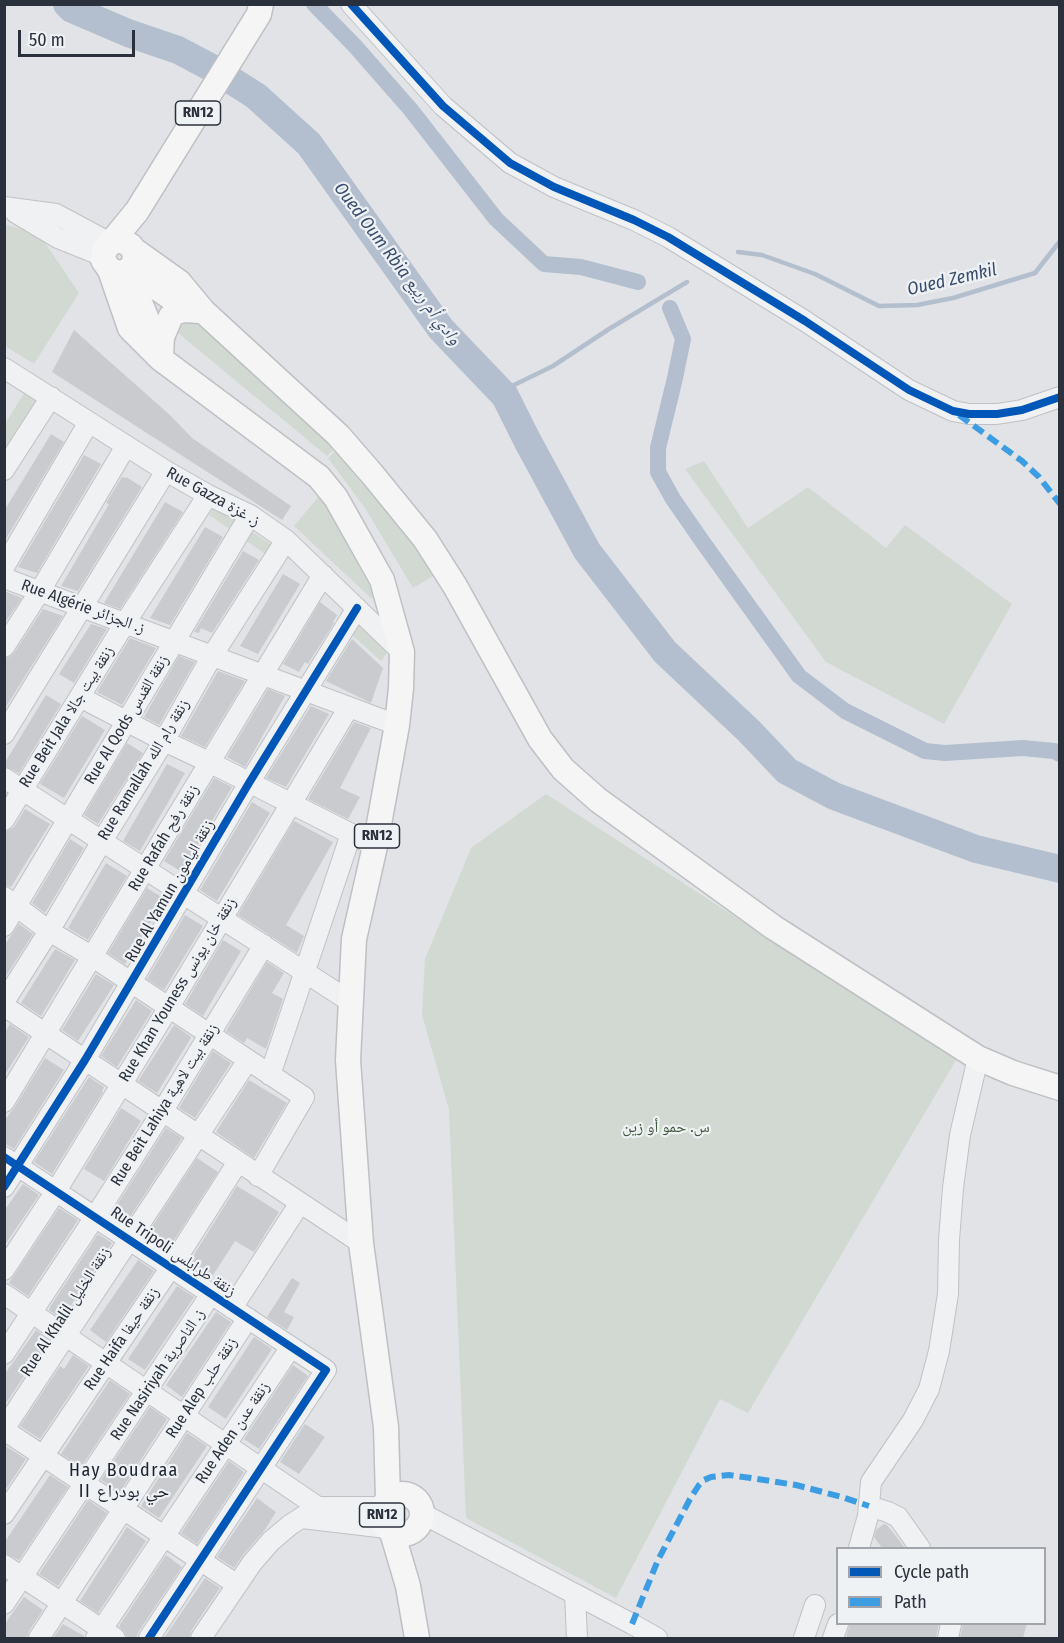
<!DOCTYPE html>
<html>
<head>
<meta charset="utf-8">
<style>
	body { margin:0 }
	#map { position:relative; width:1064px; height:1643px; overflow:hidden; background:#e1e3e6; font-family:"Fira Sans Condensed",sans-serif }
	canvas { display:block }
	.frame { position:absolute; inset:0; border:6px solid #2b303d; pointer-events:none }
	.legend { position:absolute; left:836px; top:1547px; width:210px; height:78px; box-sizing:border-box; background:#eff2f5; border:2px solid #a1a4ab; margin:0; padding:8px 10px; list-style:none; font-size:18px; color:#2b303d }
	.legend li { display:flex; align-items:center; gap:12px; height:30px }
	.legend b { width:30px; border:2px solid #a1a4ab }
	.scale { position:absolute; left:18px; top:30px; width:117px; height:27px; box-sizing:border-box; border:3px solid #2b303d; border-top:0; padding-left:8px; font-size:18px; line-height:21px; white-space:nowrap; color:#2b303d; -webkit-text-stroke:4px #eff2f5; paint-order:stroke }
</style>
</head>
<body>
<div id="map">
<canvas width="1064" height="1643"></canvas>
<div class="frame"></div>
<ul class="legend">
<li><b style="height:8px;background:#0057b8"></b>Cycle path</li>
<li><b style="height:8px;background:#3d9de3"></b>Path</li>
</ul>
<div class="scale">50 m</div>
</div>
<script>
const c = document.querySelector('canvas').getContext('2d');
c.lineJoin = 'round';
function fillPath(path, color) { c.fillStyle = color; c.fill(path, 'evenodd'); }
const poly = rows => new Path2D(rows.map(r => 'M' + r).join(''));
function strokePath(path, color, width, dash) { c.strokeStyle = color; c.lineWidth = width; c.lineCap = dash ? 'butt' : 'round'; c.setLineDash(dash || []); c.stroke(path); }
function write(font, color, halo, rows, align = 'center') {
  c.font = font + ' "Fira Sans Condensed","Noto Naskh Arabic",sans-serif'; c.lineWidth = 4.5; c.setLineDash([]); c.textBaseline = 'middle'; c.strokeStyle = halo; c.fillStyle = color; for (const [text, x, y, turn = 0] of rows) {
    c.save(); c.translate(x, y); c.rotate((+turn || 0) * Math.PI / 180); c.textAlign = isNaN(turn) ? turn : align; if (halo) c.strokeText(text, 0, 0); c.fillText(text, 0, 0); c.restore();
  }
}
const green = poly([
	[4,224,39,234,79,293,34,364,5,346],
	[190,316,338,445,327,456,178,333,181,322],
	[26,390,45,402,5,465,5,424],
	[340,447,440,572,413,588,365,508,328,458],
	[704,461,748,528,808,487,886,548,905,525,1012,604,944,724,826,662,685,469],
	[320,495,375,596,371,598,294,526],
	[214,507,237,521,231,530,209,515],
	[251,531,274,546,267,555,245,540],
	[360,621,390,649,381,661,351,634],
	[546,794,956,1060,748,1413,720,1399,616,1598,466,1518,449,1110,422,1015,425,959,471,848]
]);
const stream = poly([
	[738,252,762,255,815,274,879,306,917,305,953,298,1035,273,1060,241],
	[505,396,510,387,553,366,609,329,687,282]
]);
const canal = poly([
	[314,4,355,46,411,110,496,219,544,264,581,267,638,282],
	[670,308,683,339,675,378,658,448,658,472,673,499,702,541,799,676,845,711,925,751,945,753,1023,748,1054,751,1060,754]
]);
const river = poly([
	[67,4,72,9,128,33,178,50,212,68,256,96,309,144,441,329,505,396,527,440,587,551,665,652,749,731,787,771,834,796,976,849,1060,869]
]);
const building = poly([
	[74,330,171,416,192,438,291,506,282,520,52,372],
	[51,434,64,442,4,542,4,511],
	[84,455,101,464,37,573,18,567],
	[122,477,125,478,126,477,142,487,78,591,61,586,109,504,106,503],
	[165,502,183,512,120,609,104,603],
	[205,527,223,537,170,625,150,618],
	[243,551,259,560,212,633,201,628,199,633,194,632],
	[283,574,300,584,258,654,240,646],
	[4,591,22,598,4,624],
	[320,602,337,615,333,622,334,623,308,664,305,662,299,672,283,664],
	[43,609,63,616,4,710,4,659,10,657,14,653],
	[91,624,107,629,74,683,59,674],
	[130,638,156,648,122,705,97,692],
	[352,639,383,668,371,703,326,681],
	[179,656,195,662,159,725,144,717],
	[218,671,245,681,205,747,181,736],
	[268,689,285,696,245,767,227,757],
	[46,695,61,704,19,773,4,766,4,764],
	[311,706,329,714,286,787,266,778],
	[82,716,105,730,64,798,40,784],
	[354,722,371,728,340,788,360,797,348,819,308,799],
	[127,743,143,753,98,824,84,815],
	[167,764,185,773,140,851,123,841],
	[214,778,232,787,182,872,164,861],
	[252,802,270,813,217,901,200,890],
	[25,809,50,824,11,887,4,885,4,832,10,830,14,827],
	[294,821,333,842,286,925,304,936,297,953,238,915],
	[70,839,84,848,45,913,32,903],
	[106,863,127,876,88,940,68,928],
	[147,888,165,899,125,964,108,953],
	[185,915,203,926,164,990,147,979],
	[19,924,33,934,4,979,4,946],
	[223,940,241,951,203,1016,185,1004],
	[55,949,75,960,41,1016,21,1003],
	[267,962,284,973,272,993,283,999,266,1049,247,1038,244,1043,226,1031],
	[96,974,114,985,78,1041,62,1030],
	[136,1000,152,1011,117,1067,101,1056],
	[10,1024,29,1037,4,1076,4,1034],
	[174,1025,191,1037,191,1038,157,1093,138,1081],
	[213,1051,231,1063,195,1118,179,1108],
	[45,1058,64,1070,14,1149,4,1143,4,1121,14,1108],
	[89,1077,104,1087,102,1091,103,1092,52,1174,34,1162],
	[249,1080,287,1103,254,1158,216,1132],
	[121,1108,141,1121,104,1181,84,1169],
	[166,1128,182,1138,126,1223,111,1214],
	[197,1158,218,1172,169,1248,147,1234],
	[23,1184,39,1195,4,1246,4,1211],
	[237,1186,279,1212,254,1252,235,1241,213,1275,190,1261],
	[59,1208,78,1220,28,1296,9,1283],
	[98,1234,112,1243,62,1319,49,1310,50,1307],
	[138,1260,154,1271,106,1342,90,1330],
	[292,1278,300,1283,284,1312,294,1317,287,1330,267,1317],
	[177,1286,194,1297,145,1370,128,1359],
	[216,1312,231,1322,182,1397,166,1385],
	[36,1330,49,1339,4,1406,4,1375],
	[254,1337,272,1349,226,1419,208,1407],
	[73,1355,89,1366,40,1439,20,1426,60,1366,64,1369],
	[293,1365,308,1376,259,1449,244,1439],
	[110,1380,130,1394,81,1467,61,1454],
	[150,1407,167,1419,120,1492,101,1480],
	[305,1424,325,1437,299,1474,280,1462],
	[187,1433,207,1446,159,1518,141,1506],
	[4,1445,26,1459,4,1492],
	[229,1461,244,1472,197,1544,181,1533],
	[50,1475,68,1487,19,1560,4,1553,4,1543],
	[257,1498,276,1512,264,1531,243,1555,234,1568,217,1557],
	[88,1500,107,1513,58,1586,39,1574],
	[884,1524,887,1525,905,1548,882,1548,874,1537,876,1530],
	[127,1527,146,1541,98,1613,80,1601],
	[166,1555,182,1567,139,1631,136,1638,127,1638,125,1632,119,1626],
	[205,1578,220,1588,191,1631,189,1638,164,1638],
	[24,1597,43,1610,29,1631,27,1638,4,1638,4,1625],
	[850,1623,939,1623,936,1638,846,1638],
	[963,1623,1027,1623,1023,1638,960,1638],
	[63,1624,84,1636,84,1638,53,1638]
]);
const minor = poly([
	[351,4,443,106,510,163,554,187,634,220,668,237,805,321,909,390,953,411,969,414,997,414,1022,410,1060,397],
	[4,207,56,214,110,243],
	[16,213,58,238,103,256],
	[4,368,166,471,208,495,250,515,286,540,402,652],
	[4,470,51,397],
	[4,567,89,422],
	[4,578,397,725],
	[4,647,40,591,126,446],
	[80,697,164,741,209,762,375,846],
	[4,734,166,471],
	[4,778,351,1002],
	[4,820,125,623,208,495],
	[4,897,49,931,93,957,304,1097,258,1176],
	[4,926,250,515],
	[4,1002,49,931,102,841,164,741,212,656,286,540],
	[4,1006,361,1243],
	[270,1075,351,834],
	[4,1102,323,575],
	[4,1157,326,1370,149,1638],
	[4,1187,85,1060,249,783,357,608],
	[4,1270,56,1191,169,1007,349,707],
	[4,1294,318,1507],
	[232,1308,300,1203],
	[4,1354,95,1217,162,1112,264,945],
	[4,1429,248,1060],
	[4,1430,236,1584],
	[869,1506,888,1512,898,1517,920,1548],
	[4,1514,171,1267,238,1162],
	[423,1514,632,1624,657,1638],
	[302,1518,387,1528],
	[859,1548,868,1516,871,1482,913,1420,929,1389,939,1351,948,1294,949,1240,953,1188,960,1135,978,1058],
	[4,1565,115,1638],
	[575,1594,577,1638],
	[4,1604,211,1294],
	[39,1638,248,1318],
	[96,1638,291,1347],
	[201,1638,252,1563,271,1541,290,1525,318,1507,383,1507],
	[804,1638,815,1605],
	[833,1638,838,1624],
	[948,1638,951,1624]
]);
const major = poly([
	[113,241,123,241,131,246,134,250,135,260,133,265,127,271,119,273,110,270,103,260,104,251,137,211,259,14,261,4],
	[134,250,179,282,203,311,338,435,372,474,425,539,455,586,540,739,563,769,598,800,773,927,978,1058,1013,1073,1060,1088],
	[130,269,174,300,200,308],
	[110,270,130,328,161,359,319,477,336,498,382,580,402,652,401,688,397,725,375,846,354,939,348,1060,361,1243,386,1427,388,1499],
	[127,271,149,324,149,346],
	[161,357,162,337,171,316,176,312,184,310,200,311],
	'382 1514a20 20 0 1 1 40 0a20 20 0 1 1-40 0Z',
	[392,1532,408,1586,417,1638]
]);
const quiet = poly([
	[959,415,1022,461,1039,477,1060,504],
	[632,1624,658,1560,690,1499,699,1485,704,1480,711,1477,729,1475,751,1478,796,1485,842,1497,869,1506]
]);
const cycleway = poly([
	[351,4,443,106,510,163,554,187,634,220,668,237,805,321,909,390,953,411,969,414,997,414,1022,410,1060,397],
	[4,1157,326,1370,149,1638],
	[4,1187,85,1060,249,783,357,608]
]);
const shields = [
	[198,113,45],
	[377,836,45],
	[382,1515,45]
];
const shieldNames = [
	["RN12",198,113],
	["RN12",377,836],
	["RN12",382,1515]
];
const streetNames = [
	["Rue Gazza ز. غزة",213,497,29],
	["Rue Algérie ز. الجزائر",83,607,20],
	["Rue Beit Jala زنقة بيت جالا",67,717,-58],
	["Rue Al Qods زنقة القدس",127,720,-59],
	["Rue Ramallah زنقة رام الله",144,770,-59],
	["Rue Rafah زنقة رفح",164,838,-59],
	["Rue Al Yamun زنقة اليامون",170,891,-60],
	["Rue Khan Youness زنقة خان يونس",178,990,-59],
	["Rue Beit Lahiya زنقة بيت لاهية",165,1105,-58],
	["Rue Tripoli زنقة طرابلس",173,1252,34],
	["Rue Al Khalil زنقة الخليل",66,1312,-57],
	["Rue Haifa زنقة حيفا",122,1339,-56],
	["Rue Nasiriyah ز. الناصرية",158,1375,-56],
	["Rue Alep زنقة حلب",202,1388,-57],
	["Rue Aden زنقة عدن",233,1433,-56]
];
const parkNames = [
	["س. حمو أو زين",666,1128]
];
const waterNames = [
	["Oued Oum Rbia وادي أم ربيع",397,264,53],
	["Oued Zemkil",952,280,-13]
];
const neighbourhoodNames = [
	["Hay Boudraa",124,1471],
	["II حي بودراع",124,1492]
];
fillPath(green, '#d2d9d2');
strokePath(stream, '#b3bfce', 4.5);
strokePath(canal, '#b3bfce', 16);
strokePath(river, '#b3bfce', 28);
fillPath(building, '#cacbce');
strokePath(minor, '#c0c1c4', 22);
strokePath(major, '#bec0c3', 27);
strokePath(minor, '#f0f1f3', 20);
strokePath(major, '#f5f5f6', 24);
strokePath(quiet, '#3d9de3', 6, [12, 6]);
strokePath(cycleway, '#0057b8', 8);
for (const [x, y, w] of shields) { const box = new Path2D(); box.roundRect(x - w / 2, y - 12, w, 24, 4.5); c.fillStyle = '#eff2f5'; c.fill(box); strokePath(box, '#2b303d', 1.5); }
write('bold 15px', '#2b303d', null, shieldNames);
write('16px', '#2b303d', '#eff2f5', streetNames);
write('16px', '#3d573a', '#eff2f5', parkNames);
write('italic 18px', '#394d6c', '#eff2f5', waterNames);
c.letterSpacing = '1.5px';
write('18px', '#1d222e', '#eff2f5', neighbourhoodNames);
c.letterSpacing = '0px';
</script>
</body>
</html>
